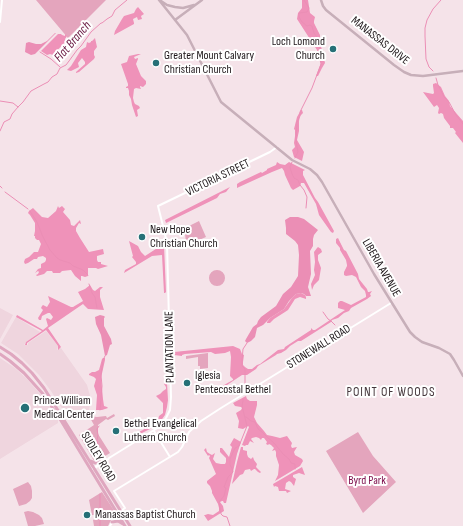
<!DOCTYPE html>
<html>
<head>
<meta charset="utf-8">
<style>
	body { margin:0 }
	canvas { display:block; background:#f5e3e9 }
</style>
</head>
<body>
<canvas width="463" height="526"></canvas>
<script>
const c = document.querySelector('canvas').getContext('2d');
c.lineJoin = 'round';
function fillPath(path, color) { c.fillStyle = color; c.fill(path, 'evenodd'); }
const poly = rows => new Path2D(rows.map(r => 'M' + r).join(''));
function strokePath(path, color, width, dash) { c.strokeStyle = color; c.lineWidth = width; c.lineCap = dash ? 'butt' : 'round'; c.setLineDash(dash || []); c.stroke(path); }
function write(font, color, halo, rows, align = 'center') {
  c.font = font + ' "Sofia Sans Condensed",sans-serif'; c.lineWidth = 4; c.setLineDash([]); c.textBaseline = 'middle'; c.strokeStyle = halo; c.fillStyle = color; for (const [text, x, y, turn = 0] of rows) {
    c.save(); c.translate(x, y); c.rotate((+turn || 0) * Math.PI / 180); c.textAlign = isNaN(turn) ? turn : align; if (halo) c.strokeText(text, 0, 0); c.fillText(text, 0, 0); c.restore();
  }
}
const built = poly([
	[0,308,13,315,0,339],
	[16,317,40,332,26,342,24,345,28,345,28,343,46,331,58,346,57,350,61,348,87,385,91,399,89,410,83,410,75,411,66,415,51,391,39,375,18,354,1,343],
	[0,358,15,368,26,378,41,395,58,420,58,423,0,459]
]);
const green = poly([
	[36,0,106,0,68,38],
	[199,221,206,237,192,243,187,244,186,243,185,233,186,229,189,226],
	'209 278a8 8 0 1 1 16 0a8 8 0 1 1-16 0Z',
	[208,353,208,368,200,369,200,366,198,366,198,357,186,359,186,356],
	[114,414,115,416,108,420,106,419,98,425,98,434,110,453,97,461,94,461,79,435,94,425,89,416,97,417,106,416,107,418],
	[358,432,373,456,396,482,363,513,326,451],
	[28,482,31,486,32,491,32,498,30,501,26,504,19,506,13,489],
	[102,492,115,512,108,526,94,526,93,520,97,518,96,515,92,515,89,500],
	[28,511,33,512,39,515,42,518,44,524,35,526,28,526,24,512]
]);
const forest = poly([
	[302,0,308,0,310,13,315,17,314,21,314,23,320,35,320,42,325,63,322,68,318,76,316,76,321,63,319,60,317,50,297,19,298,13,302,8],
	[138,7,144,14,141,16,142,19,138,20,137,17,133,19,134,23,134,24,114,35,115,31,122,19,124,16,134,13,136,9],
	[58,34,61,34,62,35,65,36,65,34,67,36,65,39,66,41,53,55,50,54,47,55,41,51],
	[95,38,97,47,94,51,94,55,95,57,94,59,79,72,76,73,76,72,85,64,85,62,82,58,78,63,79,67,71,71,67,70,71,66,81,50,86,47,87,42,89,43,91,42,91,41,92,41],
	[138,54,141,54,134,57,135,59,138,58,138,59,136,64,141,76,146,81,146,84,143,87,140,86,140,87,141,89,136,88,134,89,133,98,134,102,135,104,139,106,140,108,137,110,138,116,136,117,132,105,131,99,129,95,129,91,128,88,126,88,126,87,128,86,128,84,121,64,127,62,129,56],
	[436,83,441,87,445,96,449,101,450,106,463,121,463,143,455,133,456,132,453,128,450,128,450,126,444,118,443,114,441,113,439,114,438,113,439,108,437,105,434,107,423,92,433,94,434,93,433,86,433,84],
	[301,110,302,110,303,113,300,116,299,121,299,131,297,140,304,152,302,161,294,157,292,150,295,147,294,143,295,136,295,130,294,129,297,117],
	[289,162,305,170,303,171,303,175,315,198,318,202,334,231,333,233,331,232,319,215,316,204,304,183,301,183,300,186,293,190,291,188,285,175,284,171,282,168,272,172,239,187,237,188,237,184,240,182,261,172,262,173,267,170,267,169,276,165,277,162,280,164,285,165],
	[230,187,226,192,220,194,217,198,166,223,165,220],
	[58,206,59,208,62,206,65,209,63,212,70,220,71,225,74,226,80,220,81,224,79,223,76,228,76,231,80,238,89,252,103,249,104,254,97,256,97,260,98,262,101,262,101,264,108,266,98,269,96,268,88,268,88,276,85,277,82,276,81,276,81,281,75,276,71,270,62,271,60,273,53,273,52,271,47,271,44,274,37,276,36,275,38,274,39,272,38,271,35,273,38,269,41,268,41,264,45,262,46,260,46,258,43,256,38,257,37,259,34,259,28,263,25,264,24,262,25,259,29,257,34,252,38,252,41,244,39,240,37,240,35,238,35,236,34,236,35,231,35,223,30,215,28,213,29,211,33,208,42,217,48,218,56,211],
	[338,238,344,250,346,251,358,274,359,279,367,289,368,292,369,292,372,291,370,294,371,296,367,299,351,308,349,311,344,313,338,318,332,320,331,322,301,341,298,341,290,346,286,350,281,353,277,354,276,355,258,366,256,369,247,375,242,375,221,389,221,388,224,385,233,380,233,379,230,376,231,357,230,351,225,353,215,354,211,352,185,354,182,355,182,356,174,355,174,352,233,346,240,349,242,354,244,355,243,362,243,365,245,367,248,369,252,369,257,365,260,364,278,350,284,349,285,347,311,330,311,328,313,330,315,330,345,310,338,308,338,303,340,301,342,301,351,305,366,297,366,295,365,291,361,287,356,277,352,275,346,276,344,275,344,272,347,266,347,265,346,260,340,250,340,248,336,243,336,239],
	[129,241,138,246,141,252,145,256,162,245,164,245,166,292,165,293,164,293,162,255,152,256,124,273,125,270,136,264,136,262,132,257,133,256],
	[318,247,321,249,322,252,318,255,318,260,321,268,319,280,314,285,312,290,311,284,315,275,314,270,315,262,314,252,317,248],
	[90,285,93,290,95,291,100,287,103,287,100,290,100,297,104,310,88,309,83,304,48,328,61,347,58,350,58,346,46,330,27,343,27,345,25,345,26,342,42,331,16,317,17,315,43,330,48,326,46,319,47,318,51,320,53,317,50,313,48,313,42,316,41,320,39,320,38,318,43,310,41,308,42,306,43,305,47,307,50,302,48,296,71,307,73,307,83,301,78,292,85,289],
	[301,293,305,295,306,297,306,299,300,297,295,299,288,310,285,312,274,319,270,323,267,323,267,322,270,318,284,309,292,298,296,294],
	[103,358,105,358,105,360,101,378,103,399,104,406,107,407,108,408,102,410,96,410,97,395,94,386,96,379,94,377,89,375,89,374,92,372,95,372,99,370,102,359],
	[165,381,167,381,167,383,168,400,167,407,165,415,160,422,154,427,140,434,136,433,143,430,148,425,158,420,159,416,163,413,163,403,156,396,160,394,163,391,166,389,166,387,164,384],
	[246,396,247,399,250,401,257,401,257,405,254,417,257,423,264,431,267,435,272,436,280,438,287,436,292,443,291,446,292,448,297,447,294,452,295,455,302,459,303,461,300,466,275,481,278,475,279,465,276,456,276,452,275,450,272,451,274,448,271,445,269,444,268,445,266,444,267,442,264,438,262,438,261,440,259,438,256,437,252,438,251,439,254,443,250,441,248,445,246,445,245,446,242,445,249,427,248,426,243,429,238,428,239,421,236,413,241,410,242,408,241,407,235,406,233,403],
	[234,438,241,442,237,454,226,503,224,503,223,501,222,501,220,502,223,506,224,511,208,521,204,515,205,515,208,514,213,515,219,511,219,508,218,504,212,493,212,491,210,486,207,483,207,481,216,474,209,458,210,456,209,455,208,456,204,450,206,448,207,452,210,454,212,455,215,453,213,459,216,463,221,464,225,464,226,462,226,458,220,452,220,448,222,448,229,457,232,447,230,445],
	[241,447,243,447,243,450,247,451,247,454,248,457,251,459,253,457,254,460,257,464,256,467,261,472,260,473,258,472,255,469,254,469,251,471,250,469,245,470,243,474,240,475,232,484,237,462],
	[302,467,305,475,299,473,293,475,293,477,296,479,294,486,291,482,289,481,286,483,285,489,291,491,287,493,286,491,279,491,278,487,275,486,274,487,273,484]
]);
const water = poly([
	[55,33,56,33,35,54,31,55,25,52,26,43,29,42,36,44,41,44,47,41],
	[290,217,298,217,304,219,318,230,314,235,313,239,313,246,310,251,311,274,308,287,311,296,306,296,304,294,301,293,296,294,289,301,284,309,270,318,263,325,257,328,255,337,251,341,247,343,245,341,246,339,253,327,257,324,258,321,261,317,276,306,283,294,291,287,298,276,299,255,298,245,295,241,286,234,286,228,285,220],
	[100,315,104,316,105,317,104,318,104,326,111,339,112,344,110,345,107,355,105,356,101,335,96,324,95,317]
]);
const stream = poly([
	[40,52,51,59,60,67],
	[433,71,429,67,426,59,425,36,425,28,427,20,433,9,441,0],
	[436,78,438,85,444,97,449,102,456,115,463,124],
	[0,101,13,103,18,107],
	[0,131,4,122,10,119,12,114,18,107,23,102,31,91,44,84,48,82,52,77,57,74,60,68,66,65,69,61,77,50,81,46,91,32,101,23,102,23,107,19,112,16,115,10,127,0],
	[295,158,298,152,296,141,297,122,300,116,300,112,312,88,321,64,319,53,320,46,317,37,314,33,312,26,310,25,307,26,302,22,299,17,299,13,307,12,309,8,304,0],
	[292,162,290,167,292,174,294,178,298,180,300,185,304,190,307,197,306,208],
	[0,186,2,188],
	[5,192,28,209],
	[30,211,37,222,43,237,50,250,57,258,60,260,70,263,73,266,83,270,88,275],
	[89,284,92,293,95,297,97,308],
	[323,312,328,319,331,321,335,325],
	[242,391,245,383,245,369,242,366,242,361,243,349,247,343],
	[100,410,102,386,101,375,103,360,105,356],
	[246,417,251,421,255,422,258,429,262,432,267,437,274,443,284,455,289,459,291,463,295,464,295,469],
	[98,459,97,453,98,445,97,440,98,435,97,429,99,426],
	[100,526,100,494],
	[230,526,227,517,223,516,221,514,219,502,224,496,226,488,224,487,228,477,233,472,232,468,230,465,230,459,235,448,239,446,247,426,242,406,243,401,243,399]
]);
const tertiary = poly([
	[0,22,2,0],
	[154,431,170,457],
	[91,469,108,459],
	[93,469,107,461,109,458,159,427,166,418,170,410,171,397,167,244,165,234,158,206,270,152,277,147],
	[110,526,118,513,125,508,114,491,178,452,182,447,189,432,201,421,221,408,391,303]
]);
const secondary = poly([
	[159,0,187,35,221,102,292,160,310,169,317,175,322,182,374,274,410,332,415,337,422,342,439,348,450,354,454,360,463,376],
	[321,0,323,6,326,10,394,65,404,72,411,75,423,76,463,71],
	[161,1,167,5,175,7,183,8,194,5],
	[175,20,202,0]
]);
const primary = poly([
	[0,347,11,354,22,363,32,373,44,388,130,526],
	[0,354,10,361,24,373,43,394,60,419,125,526],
	[91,461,95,463,104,461],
	[112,522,118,521,123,524]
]);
const markers = [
	[333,49,4,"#267077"],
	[156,63,4,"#267077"],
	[142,237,4,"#267077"],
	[187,383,4,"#267077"],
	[25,408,5,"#267077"],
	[116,431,4,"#267077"],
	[87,515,4,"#267077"]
];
const streetNames = [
	["MANASSAS DRIVE",380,41,38],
	["VICTORIA STREET",218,178,-26],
	["LIBERIA AVENUE",381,268,60],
	["PLANTATION LANE",170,347,-91],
	["STONEWALL ROAD",319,347,-32],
	["SUDLEY ROAD",98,457,59]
];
const poiNames = [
	["Loch Lomond",325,42,"right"],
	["Church",325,56,"right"],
	["Greater Mount Calvary",164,56],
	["Christian Church",164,70],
	["New Hope",150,230],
	["Christian Church",150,244],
	["Iglesia",195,376],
	["Pentecostal Bethel",195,390],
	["Prince William",34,401],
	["Medical Center",34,415],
	["Bethel Evangelical",124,424],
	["Luthern Church",124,438],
	["Manassas Baptist Church",95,515]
];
const parkNames = [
	["Byrd Park",367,481]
];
const waterNames = [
	["Flat Branch",73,42,-49]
];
const neighbourhoodNames = [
	["POINT OF WOODS",391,393]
];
fillPath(built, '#efd5de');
fillPath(green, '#e4a5bd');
fillPath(forest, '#ef92b9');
fillPath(water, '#eb8eb5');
strokePath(stream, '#eb8eb5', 1);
strokePath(tertiary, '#fff', 2);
strokePath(secondary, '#c7afb9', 2.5);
strokePath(primary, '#dfa7bf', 3);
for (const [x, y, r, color] of markers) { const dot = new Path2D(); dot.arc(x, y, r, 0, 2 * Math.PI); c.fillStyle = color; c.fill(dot); strokePath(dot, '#fff', 1.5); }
write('12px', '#1e171a', '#fff', streetNames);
write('12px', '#1e171a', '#fff', poiNames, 'left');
write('12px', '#7c0d4b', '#fff', parkNames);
write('italic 13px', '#67153f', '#fff', waterNames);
c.letterSpacing = '1px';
write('13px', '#43353a', '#fff', neighbourhoodNames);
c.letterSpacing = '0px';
</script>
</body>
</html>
